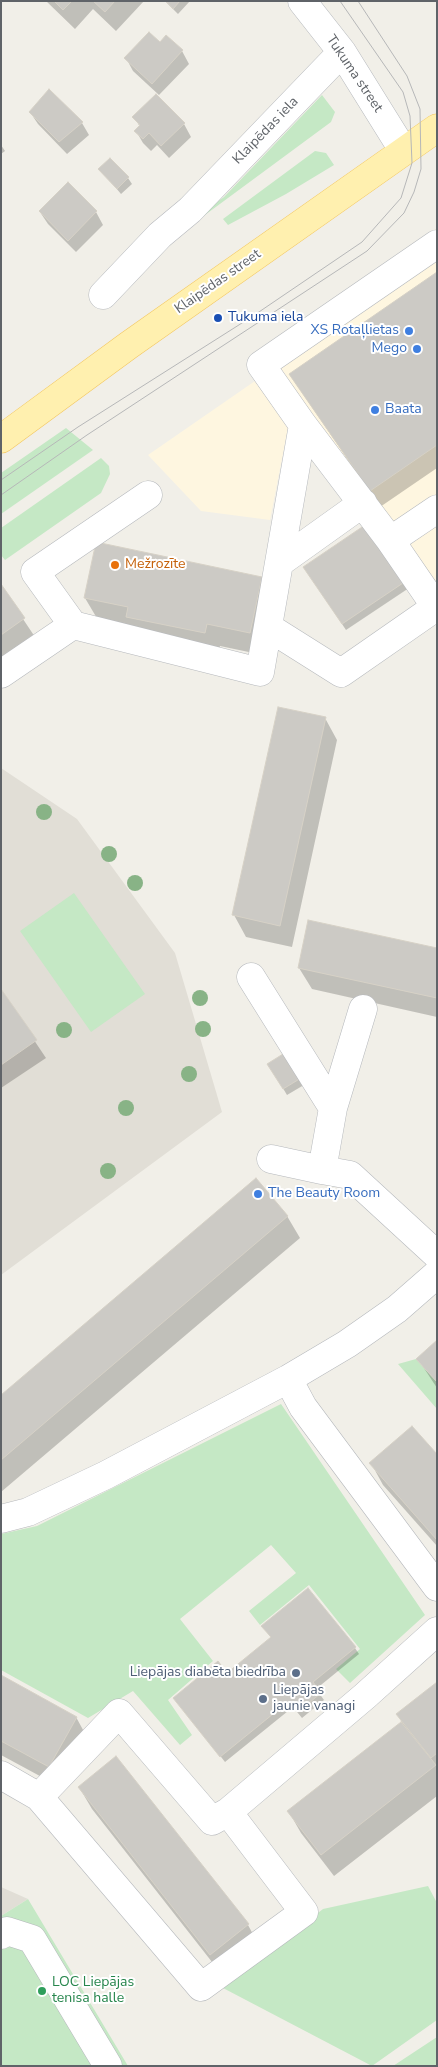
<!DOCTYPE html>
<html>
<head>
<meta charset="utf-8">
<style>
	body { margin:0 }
	#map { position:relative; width:438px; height:2067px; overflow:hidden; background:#f1efe8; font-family:"Nunito Sans",sans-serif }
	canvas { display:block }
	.frame { position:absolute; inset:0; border:2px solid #5f6368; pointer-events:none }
</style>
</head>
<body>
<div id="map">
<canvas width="438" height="2067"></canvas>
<div class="frame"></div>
</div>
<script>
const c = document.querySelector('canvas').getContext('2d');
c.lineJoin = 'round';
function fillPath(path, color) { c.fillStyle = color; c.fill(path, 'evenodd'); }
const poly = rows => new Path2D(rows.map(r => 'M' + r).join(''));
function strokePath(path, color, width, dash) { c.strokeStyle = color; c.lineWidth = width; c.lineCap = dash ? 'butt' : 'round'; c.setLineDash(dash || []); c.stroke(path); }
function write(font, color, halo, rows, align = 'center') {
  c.font = font + ' "Nunito Sans",sans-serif'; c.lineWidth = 4; c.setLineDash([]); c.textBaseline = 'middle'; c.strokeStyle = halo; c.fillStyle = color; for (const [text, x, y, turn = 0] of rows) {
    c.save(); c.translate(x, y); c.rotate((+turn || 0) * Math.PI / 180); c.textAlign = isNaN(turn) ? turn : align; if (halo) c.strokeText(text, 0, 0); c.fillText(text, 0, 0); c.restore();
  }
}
const commercial = poly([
	[437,228,437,581,429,587,259,351],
	[255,381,288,428,270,520,201,511,148,455]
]);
const education = poly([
	[1,768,77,819,175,953,222,1112,1,1275],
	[1,1887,28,1899,1,1916]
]);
const green = poly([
	[322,95,335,112,331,122,167,243,164,239,224,197],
	[315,151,326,153,334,165,286,194,228,225,223,219],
	[66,428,93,450,1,514,1,473],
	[101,458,109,466,110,474,101,493,5,560,1,555,1,528],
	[74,893,145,994,91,1032,20,931],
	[416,1359,437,1382,437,1409,398,1364],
	[281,1404,425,1615,350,1683,336,1669,360,1649,309,1585,260,1625,249,1611,296,1573,271,1545,180,1619,213,1661,168,1700,192,1735,180,1745,133,1691,88,1718,1,1670,1,1534,37,1526],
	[428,1886,437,1903,437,2020,372,2066,223,1988,323,1909],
	[28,1899,128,2066,1,2066,1,1916],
	[437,2037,437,2066,393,2066]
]);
const shadow = poly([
	[46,1,144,1,116,31,93,9,75,29],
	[165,1,190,1,178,14],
	[166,36,182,51,189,64,159,95,133,71,126,58,160,43],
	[30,112,82,123,89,135,67,154,38,124],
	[134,117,184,124,191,137,169,158,157,145,151,151,143,143,136,131,140,127],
	[1,145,5,151,1,154],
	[100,169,128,178,132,184,121,194],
	[68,184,96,212,103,225,76,252,48,224,40,212],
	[437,273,437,468,380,507,290,375],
	[308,573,405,582,409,588,346,630],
	[261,579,274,601,263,655,220,646,218,655,98,620,85,598],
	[1,586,37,640,1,665],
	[325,718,337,740,292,947,246,937,234,915],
	[437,949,437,1017,312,989,299,968],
	[1,991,46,1058,1,1088],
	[269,1065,309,1082,287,1095],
	[287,1216,300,1238,1,1492,1,1397],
	[437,1342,437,1388,418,1359],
	[437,1456,437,1546,383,1485,371,1463],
	[263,1626,355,1648,359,1654,316,1689,324,1700,302,1718,293,1707,225,1762,175,1698,227,1674,271,1638],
	[1,1676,76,1717,88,1739,62,1788,1,1755],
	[437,1684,437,1796,334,1876,301,1833,289,1812,402,1723,398,1714],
	[116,1758,248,1925,260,1947,223,1976,92,1809,79,1787]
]);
const building = poly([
	[54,1,72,1,63,10,54,1],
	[93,1,115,1,105,12,93,1],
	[166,1,180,1,173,9,166,1],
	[149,32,160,42,166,35,183,50,152,84,124,58,149,32],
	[49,89,83,122,59,142,29,112,49,89],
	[156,94,185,123,161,146,149,133,143,139,134,131,140,125,132,117,156,94],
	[110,158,129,177,117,189,98,169,110,158],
	[68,182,97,211,68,241,39,211,68,182],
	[437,272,437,445,370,491,289,374,437,272],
	[368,523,406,581,342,624,303,567,368,523],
	[96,542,262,577,250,633,207,624,205,633,126,617,128,607,84,598,96,542],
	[1,584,25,618,1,635,1,584],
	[278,707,326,717,280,926,232,915,278,707],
	[308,920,437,948,437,998,298,968,308,920],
	[1,989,37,1040,1,1065,1,989],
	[291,1049,306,1075,283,1089,267,1064,291,1049],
	[256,1178,288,1216,1,1460,1,1395,256,1178],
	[437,1340,437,1382,416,1359,437,1340],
	[412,1426,437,1454,437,1540,369,1463,412,1426],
	[308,1588,356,1647,313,1682,321,1693,298,1712,289,1701,220,1757,173,1698,218,1661,227,1673,271,1637,261,1626,308,1588],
	[1,1675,77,1717,49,1767,1,1741,1,1675],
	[437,1682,437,1753,431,1758,396,1714,437,1682],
	[401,1722,436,1765,321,1855,287,1811,401,1722],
	[116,1756,249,1924,210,1955,78,1787,116,1756]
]);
const minor = poly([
	[302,1,342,52,403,150],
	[103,295,160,235,190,210,342,52],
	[148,495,35,572,73,625,260,672,303,425],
	[400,534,437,509],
	[279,563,363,503],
	[268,627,341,673,436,607,390,540,303,425,261,365,437,244],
	[1,674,73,625],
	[251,977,333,1108],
	[363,1009,333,1108,322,1170,350,1175,437,1255],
	[271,1159,322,1170],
	[288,1379,303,1407,437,1587],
	[1,1519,28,1512,106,1475,288,1379,347,1344,397,1309,437,1274],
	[1,1775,39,1797,201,1987,304,1912,228,1812,365,1696,437,1631],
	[39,1797,119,1713,212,1821,228,1812],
	[1,1935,7,1931,32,1939,108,2066]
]);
const major = poly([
	[1,439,129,345,437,128]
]);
const tram = poly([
	[1,480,78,427,253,316,362,242,401,198,412,163,410,116,403,92,340,1],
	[1,495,87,435,367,251,404,213,414,192,421,169,420,109,407,76,358,1]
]);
const trees = [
	[44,812],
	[109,854],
	[135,883],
	[200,998],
	[203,1029],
	[64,1030],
	[189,1074],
	[126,1108],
	[108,1171]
];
const markers = [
	[218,318,5,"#1a4fb4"],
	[409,331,5,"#3f7fe0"],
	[417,349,5,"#3f7fe0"],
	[375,410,5,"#3f7fe0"],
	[115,565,5,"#e8710a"],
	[258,1194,5,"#3f7fe0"],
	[296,1673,5,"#5c6f8a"],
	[263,1699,5,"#5c6f8a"],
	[42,1991,5,"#2e9e5b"]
];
const streetNames = [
	["Tukuma street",354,74,56],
	["Klaipēdas iela",266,131,-46],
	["Klaipēdas street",218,282,-35]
];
const transitNames = [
	["Tukuma iela",228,318]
];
const shopNames = [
	["XS Rotaļlietas",399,331],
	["Mego",407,349],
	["Baata",385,410,"left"],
	["The Beauty Room",268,1194,"left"]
];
const foodNames = [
	["Mežrozīte",125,565]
];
const serviceNames = [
	["Liepājas diabēta biedrība",286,1673],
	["Liepājas",273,1691,"left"],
	["jaunie vanagi",273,1707,"left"]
];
const leisureNames = [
	["LOC Liepājas",52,1983],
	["tenisa halle",52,1999]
];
fillPath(commercial, '#fef6e0');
fillPath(education, '#e1ded6');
fillPath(green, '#c5e8c5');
fillPath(shadow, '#0003');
fillPath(building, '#cccac5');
strokePath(building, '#d6d1c6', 1);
strokePath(minor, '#b5b8bc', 29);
strokePath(major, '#f3c65f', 29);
strokePath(minor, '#fff', 28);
strokePath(major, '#fff0af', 28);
strokePath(tram, '#b6b7b8', 1);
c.fillStyle = '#88b386';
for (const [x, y] of trees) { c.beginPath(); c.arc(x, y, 8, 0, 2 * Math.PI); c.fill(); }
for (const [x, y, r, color] of markers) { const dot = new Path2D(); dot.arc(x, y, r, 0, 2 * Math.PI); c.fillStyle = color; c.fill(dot); strokePath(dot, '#fff', 2); }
write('14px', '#5f6368', '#fff', streetNames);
write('14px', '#164399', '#fff', transitNames, 'left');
write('14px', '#366cbe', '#fff', shopNames, 'right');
write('14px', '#c56008', '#fff', foodNames, 'left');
write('14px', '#4e5e75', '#fff', serviceNames, 'right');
write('14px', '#27864d', '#fff', leisureNames, 'left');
</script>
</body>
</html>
